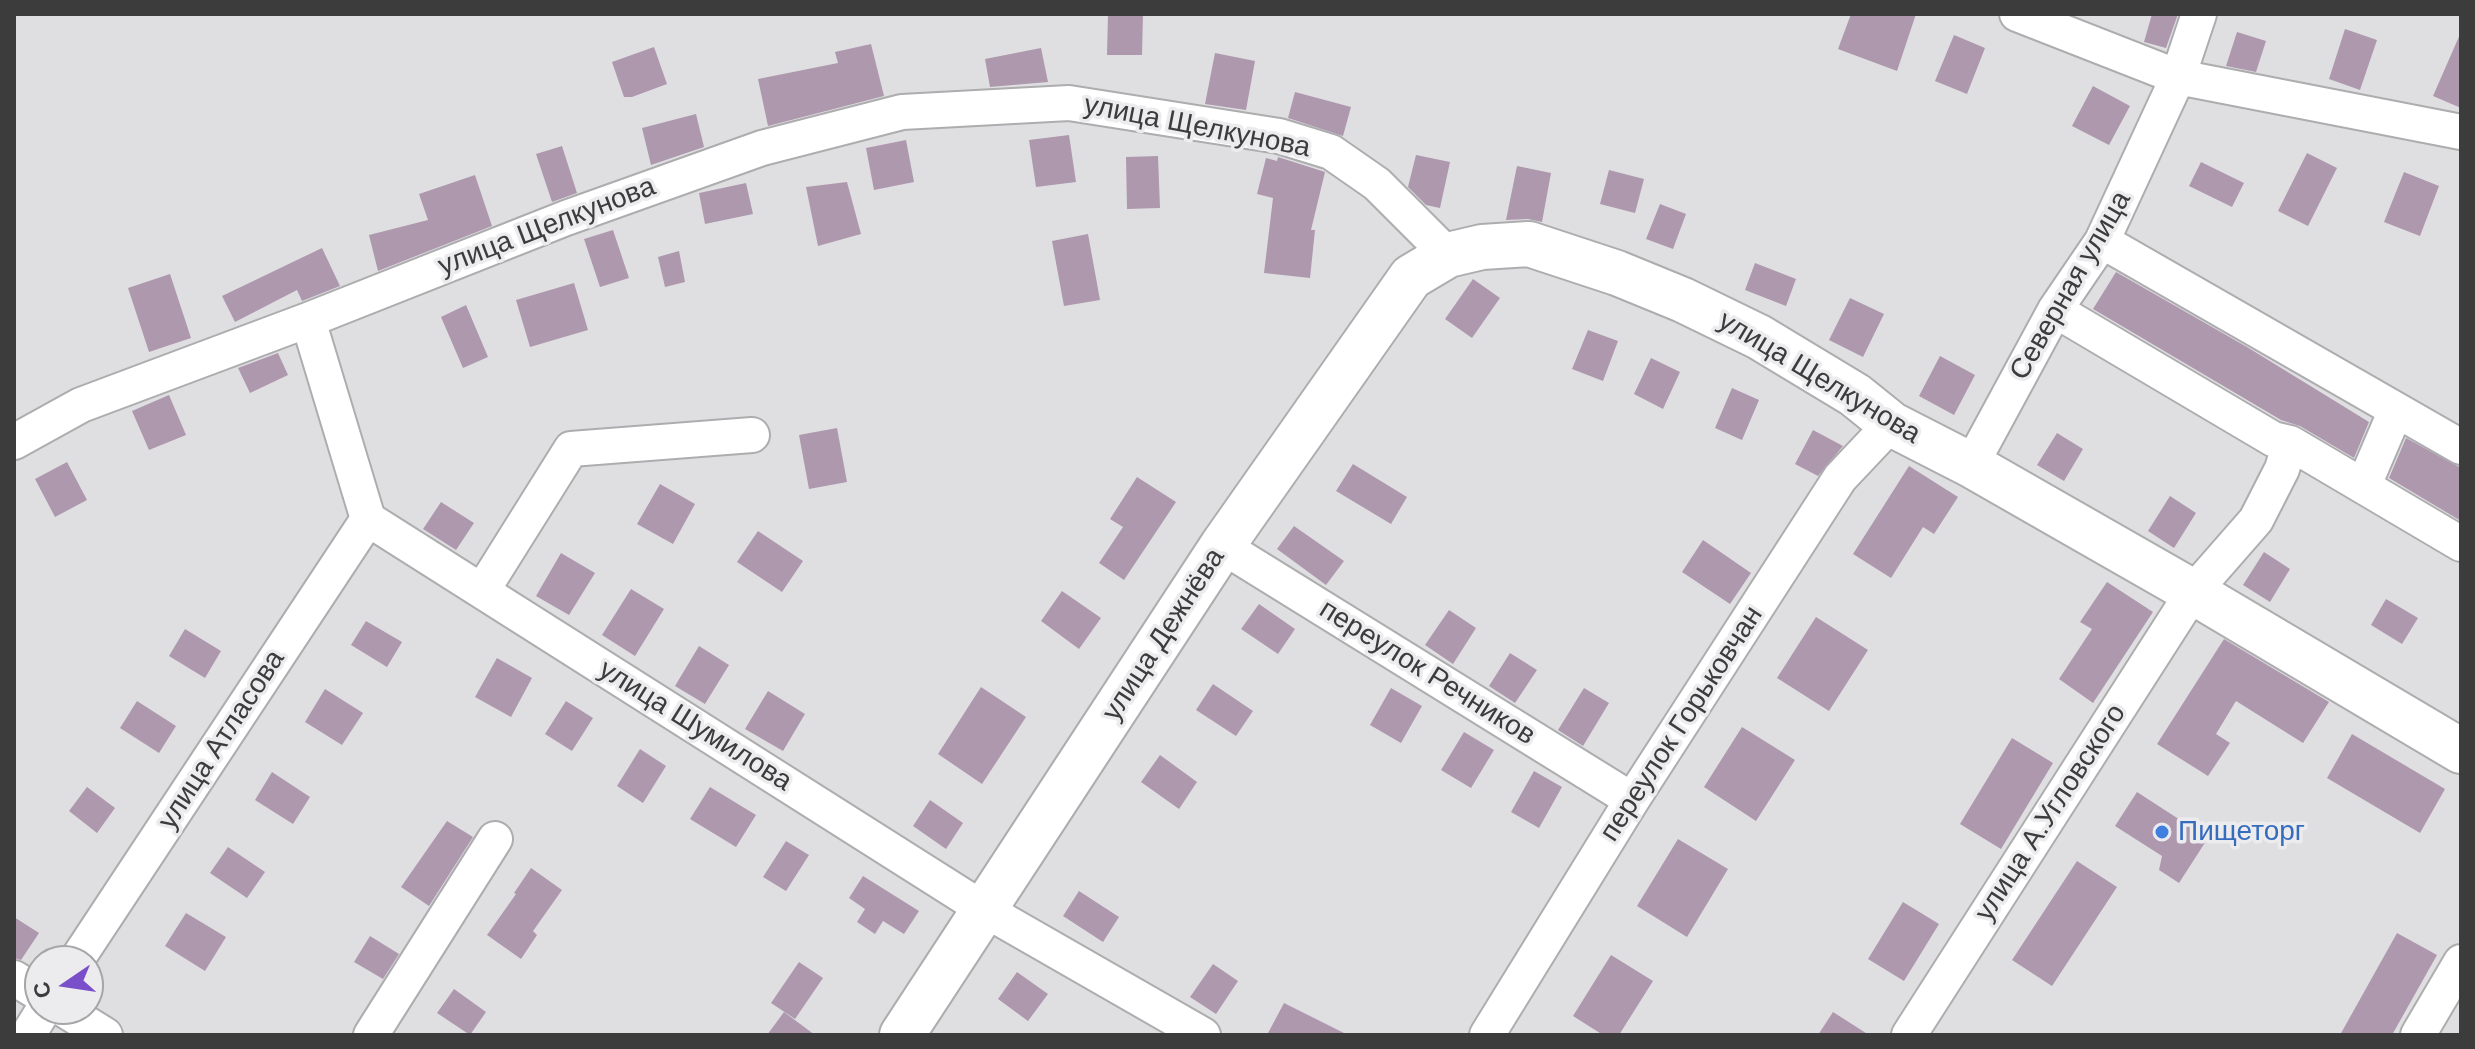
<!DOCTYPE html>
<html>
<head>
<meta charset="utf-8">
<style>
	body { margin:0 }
	#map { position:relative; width:2475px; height:1049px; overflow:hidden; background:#dfdfe1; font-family:Arial,sans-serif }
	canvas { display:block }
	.frame { position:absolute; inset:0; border:16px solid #3c3c3d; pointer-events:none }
	.north { position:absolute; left:24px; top:945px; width:80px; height:80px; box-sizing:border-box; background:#ececee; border:2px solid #a6a6a7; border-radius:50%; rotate:257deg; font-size:22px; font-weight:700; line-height:32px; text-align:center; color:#3c3c3d }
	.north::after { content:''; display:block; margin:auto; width:28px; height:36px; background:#7950c9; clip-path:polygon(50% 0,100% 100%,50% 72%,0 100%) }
</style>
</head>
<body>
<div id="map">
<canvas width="2475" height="1049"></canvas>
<div class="frame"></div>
<div class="north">С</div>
</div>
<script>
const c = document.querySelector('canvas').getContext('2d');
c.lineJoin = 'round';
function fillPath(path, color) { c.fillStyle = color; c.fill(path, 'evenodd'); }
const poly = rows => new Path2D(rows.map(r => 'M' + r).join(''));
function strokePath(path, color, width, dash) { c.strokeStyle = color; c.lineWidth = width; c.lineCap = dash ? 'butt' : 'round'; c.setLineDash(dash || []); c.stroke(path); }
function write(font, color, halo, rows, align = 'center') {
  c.font = font + ' Arial,sans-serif'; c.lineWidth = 7; c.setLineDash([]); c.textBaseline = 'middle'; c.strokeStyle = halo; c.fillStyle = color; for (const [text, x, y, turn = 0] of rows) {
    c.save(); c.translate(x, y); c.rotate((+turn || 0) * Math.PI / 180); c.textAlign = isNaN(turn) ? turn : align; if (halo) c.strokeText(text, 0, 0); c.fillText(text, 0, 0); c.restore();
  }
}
const building = poly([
	[1108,14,1143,14,1142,55,1107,55],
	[1851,14,1916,14,1897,71,1838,49],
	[2152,14,2178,14,2166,48,2144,42],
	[2345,29,2377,40,2360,90,2329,79],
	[2237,32,2266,41,2256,72,2226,66],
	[2461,32,2461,108,2433,96],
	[1954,35,1985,48,1967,94,1935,81],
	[871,44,884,96,768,126,758,79,838,63,835,52],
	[654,47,667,84,632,97,624,97,612,62],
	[1041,48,1048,82,990,87,985,59],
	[1215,53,1255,61,1246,110,1205,104],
	[2093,86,2130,106,2109,145,2072,126],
	[1295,92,1351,107,1343,136,1288,118],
	[696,114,704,147,651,165,642,128],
	[1069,135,1076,182,1036,187,1029,140],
	[906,140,914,182,874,190,866,148],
	[562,146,577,193,552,202,536,154],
	[2307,153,2337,168,2308,226,2278,211],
	[1416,155,1450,162,1440,208,1426,205,1408,187],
	[1158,156,1160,208,1127,209,1126,157],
	[1278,157,1325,172,1311,230,1315,230,1310,278,1264,273,1273,198,1257,194,1266,158,1277,161],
	[2201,162,2244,183,2232,207,2189,186],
	[1517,166,1551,173,1542,222,1528,219,1506,220],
	[1609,170,1644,179,1635,213,1600,204],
	[2404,172,2439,186,2420,236,2384,222],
	[475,175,492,226,378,271,369,235,428,220,419,194],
	[847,182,861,234,818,246,806,187],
	[746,183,753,214,705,224,699,193],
	[1660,204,1686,214,1673,249,1646,239],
	[613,230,629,278,600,287,584,239],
	[1088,234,1100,300,1064,306,1052,241],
	[322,248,340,286,302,301,297,290,235,322,222,296],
	[679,251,685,282,665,287,658,257],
	[1755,263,1796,279,1786,306,1745,290],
	[2116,272,2247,347,2369,422,2354,458,2300,426,2281,420,2093,309],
	[170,274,191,338,149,352,128,288],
	[1473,279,1500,298,1472,338,1445,319],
	[574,283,588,330,530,347,516,300],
	[1850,298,1884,314,1863,357,1829,340],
	[466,305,488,357,463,368,441,317],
	[1588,330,1618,341,1603,381,1572,369],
	[278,353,288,375,250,393,238,368],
	[1940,356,1975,375,1954,415,1919,396],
	[1651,358,1680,372,1663,409,1634,394],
	[1732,388,1759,400,1742,440,1715,428],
	[169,395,186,435,149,450,132,411],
	[837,428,847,482,809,489,799,435],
	[1813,430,1843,446,1818,476,1795,464],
	[2057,433,2083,449,2064,481,2037,465],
	[2406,438,2461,468,2461,521,2389,478],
	[67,462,87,500,55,517,35,479],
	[1353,464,1407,497,1391,524,1336,491],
	[1909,466,1958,497,1934,534,1923,527,1891,578,1853,554],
	[1137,477,1176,502,1124,580,1099,563,1123,527,1110,519],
	[660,484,695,504,673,544,637,524],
	[2170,496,2196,513,2174,548,2148,531],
	[441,502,474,523,456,550,423,529],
	[1294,526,1344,561,1326,585,1277,549],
	[758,531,803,561,782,592,737,562],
	[1703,540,1751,573,1730,604,1682,572],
	[2264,552,2290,569,2270,602,2243,585],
	[561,553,595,573,569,615,536,596],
	[2107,582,2153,612,2093,703,2059,679,2092,629,2080,622],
	[631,589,664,609,635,656,602,635],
	[1062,591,1101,618,1079,649,1041,621],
	[2386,599,2418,618,2402,644,2371,625],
	[1259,604,1295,629,1278,654,1241,629],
	[1449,610,1476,628,1453,664,1425,645],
	[1816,617,1868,650,1829,711,1777,678],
	[366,621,402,642,387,667,351,645],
	[185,629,221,651,205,678,169,656],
	[2224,639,2329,702,2303,743,2236,701,2216,734,2230,743,2208,776,2157,744],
	[699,646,729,665,705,704,675,686],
	[1510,653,1537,670,1515,703,1489,686],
	[497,658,532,678,511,717,475,697],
	[1213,684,1253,711,1236,736,1196,710],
	[981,687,1026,717,982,784,938,754],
	[1391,688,1422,706,1401,743,1370,725],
	[1584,688,1609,703,1583,746,1558,730],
	[325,689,363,713,342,745,305,722],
	[768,691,805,714,783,751,745,729],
	[137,701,176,726,159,753,120,728],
	[566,701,593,718,572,751,545,734],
	[1742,727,1795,760,1756,821,1704,787],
	[1464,732,1494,750,1471,788,1441,770],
	[2352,734,2445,789,2420,833,2327,778],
	[2012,738,2053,763,2001,849,1960,824],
	[640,749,666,766,643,803,617,786],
	[1160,755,1197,782,1179,809,1141,782],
	[1534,771,1562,787,1539,828,1511,812],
	[272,772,310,797,293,824,255,800],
	[87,787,115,808,97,833,69,811],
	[710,787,756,815,736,847,690,819],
	[2137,792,2208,838,2179,883,2159,870,2162,856,2115,826],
	[930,800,963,823,946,849,913,826],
	[447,821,473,837,429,906,401,887],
	[1678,839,1728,869,1687,937,1637,906],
	[786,841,809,855,786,891,763,877],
	[228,847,265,872,247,898,210,873],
	[2077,861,2117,887,2052,986,2012,960],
	[531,868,562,890,533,931,537,935,521,959,487,935,516,894,514,893],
	[863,876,919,911,904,934,883,921,875,934,857,922,865,909,849,898],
	[1079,891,1119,917,1103,942,1063,916],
	[1903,902,1939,924,1904,981,1868,959],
	[186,913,226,937,205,971,165,946],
	[14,917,39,933,21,960,14,958],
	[2397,933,2437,955,2392,1035,2340,1035],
	[370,936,399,954,383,979,354,962],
	[1611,955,1653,981,1619,1035,1603,1035,1573,1016],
	[799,962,823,978,795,1019,771,1003],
	[1213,964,1238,981,1216,1014,1190,997],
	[1017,972,1048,994,1028,1021,998,999],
	[454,989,486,1012,470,1035,437,1013],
	[1284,1003,1348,1035,1267,1035],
	[784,1012,815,1035,767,1035],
	[1833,1012,1869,1035,1818,1035]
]);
const minor = poly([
	[2017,14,2178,77,2461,132],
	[2102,241,2461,447],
	[2055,310,2273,439,2290,443,2461,544],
	[308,320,368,519,985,910,1203,1035],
	[14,442,81,405,308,320,566,218,762,148,902,112,1069,103,1279,136,1331,152,1377,184,1448,255],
	[1971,465,2055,310,2102,241,2178,77,2199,14],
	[2364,485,2396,410],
	[1222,546,1632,800],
	[482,591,571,449,752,435],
	[76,961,368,519],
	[14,978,40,994],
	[63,1009,105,1035],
	[28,1035,44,1009],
	[371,1035,495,839],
	[1487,1035,1632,800,1840,478,1891,424],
	[1909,1035,2193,592,2256,520,2282,469,2290,443,2273,439],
	[2418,1035,2461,962]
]);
const major = poly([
	[902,1035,1222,546,1411,277,1448,255,1482,247,1529,244,1617,273,1683,300,1759,337,1855,395,1891,424,1971,465,2193,592,2461,751]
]);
const markers = [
	[2162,832,8,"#3f7fe0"]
];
const streetNames = [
	["улица Щелкунова",1197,127,11],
	["улица Щелкунова",547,227,-21],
	["Северная улица",2071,286,-60],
	["улица Щелкунова",1819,378,31],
	["улица Дежнёва",1164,635,-57],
	["переулок Речников",1427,673,32],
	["переулок Горьковчан",1682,724,-57],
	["улица Шумилова",695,726,32],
	["улица Атласова",222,740,-57],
	["улица А.Угловского",2051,813,-57]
];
const shopNames = [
	["Пищеторг",2178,832]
];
fillPath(building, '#ae98ae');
strokePath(minor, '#adadaf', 38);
strokePath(major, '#adadaf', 48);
strokePath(minor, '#fff', 34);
strokePath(major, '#fff', 44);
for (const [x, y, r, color] of markers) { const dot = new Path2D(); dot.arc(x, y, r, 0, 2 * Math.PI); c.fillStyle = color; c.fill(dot); strokePath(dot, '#ececee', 3); }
write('28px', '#3c3c3d', '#ececee', streetNames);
write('28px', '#366cbe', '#ececee', shopNames, 'left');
</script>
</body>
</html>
